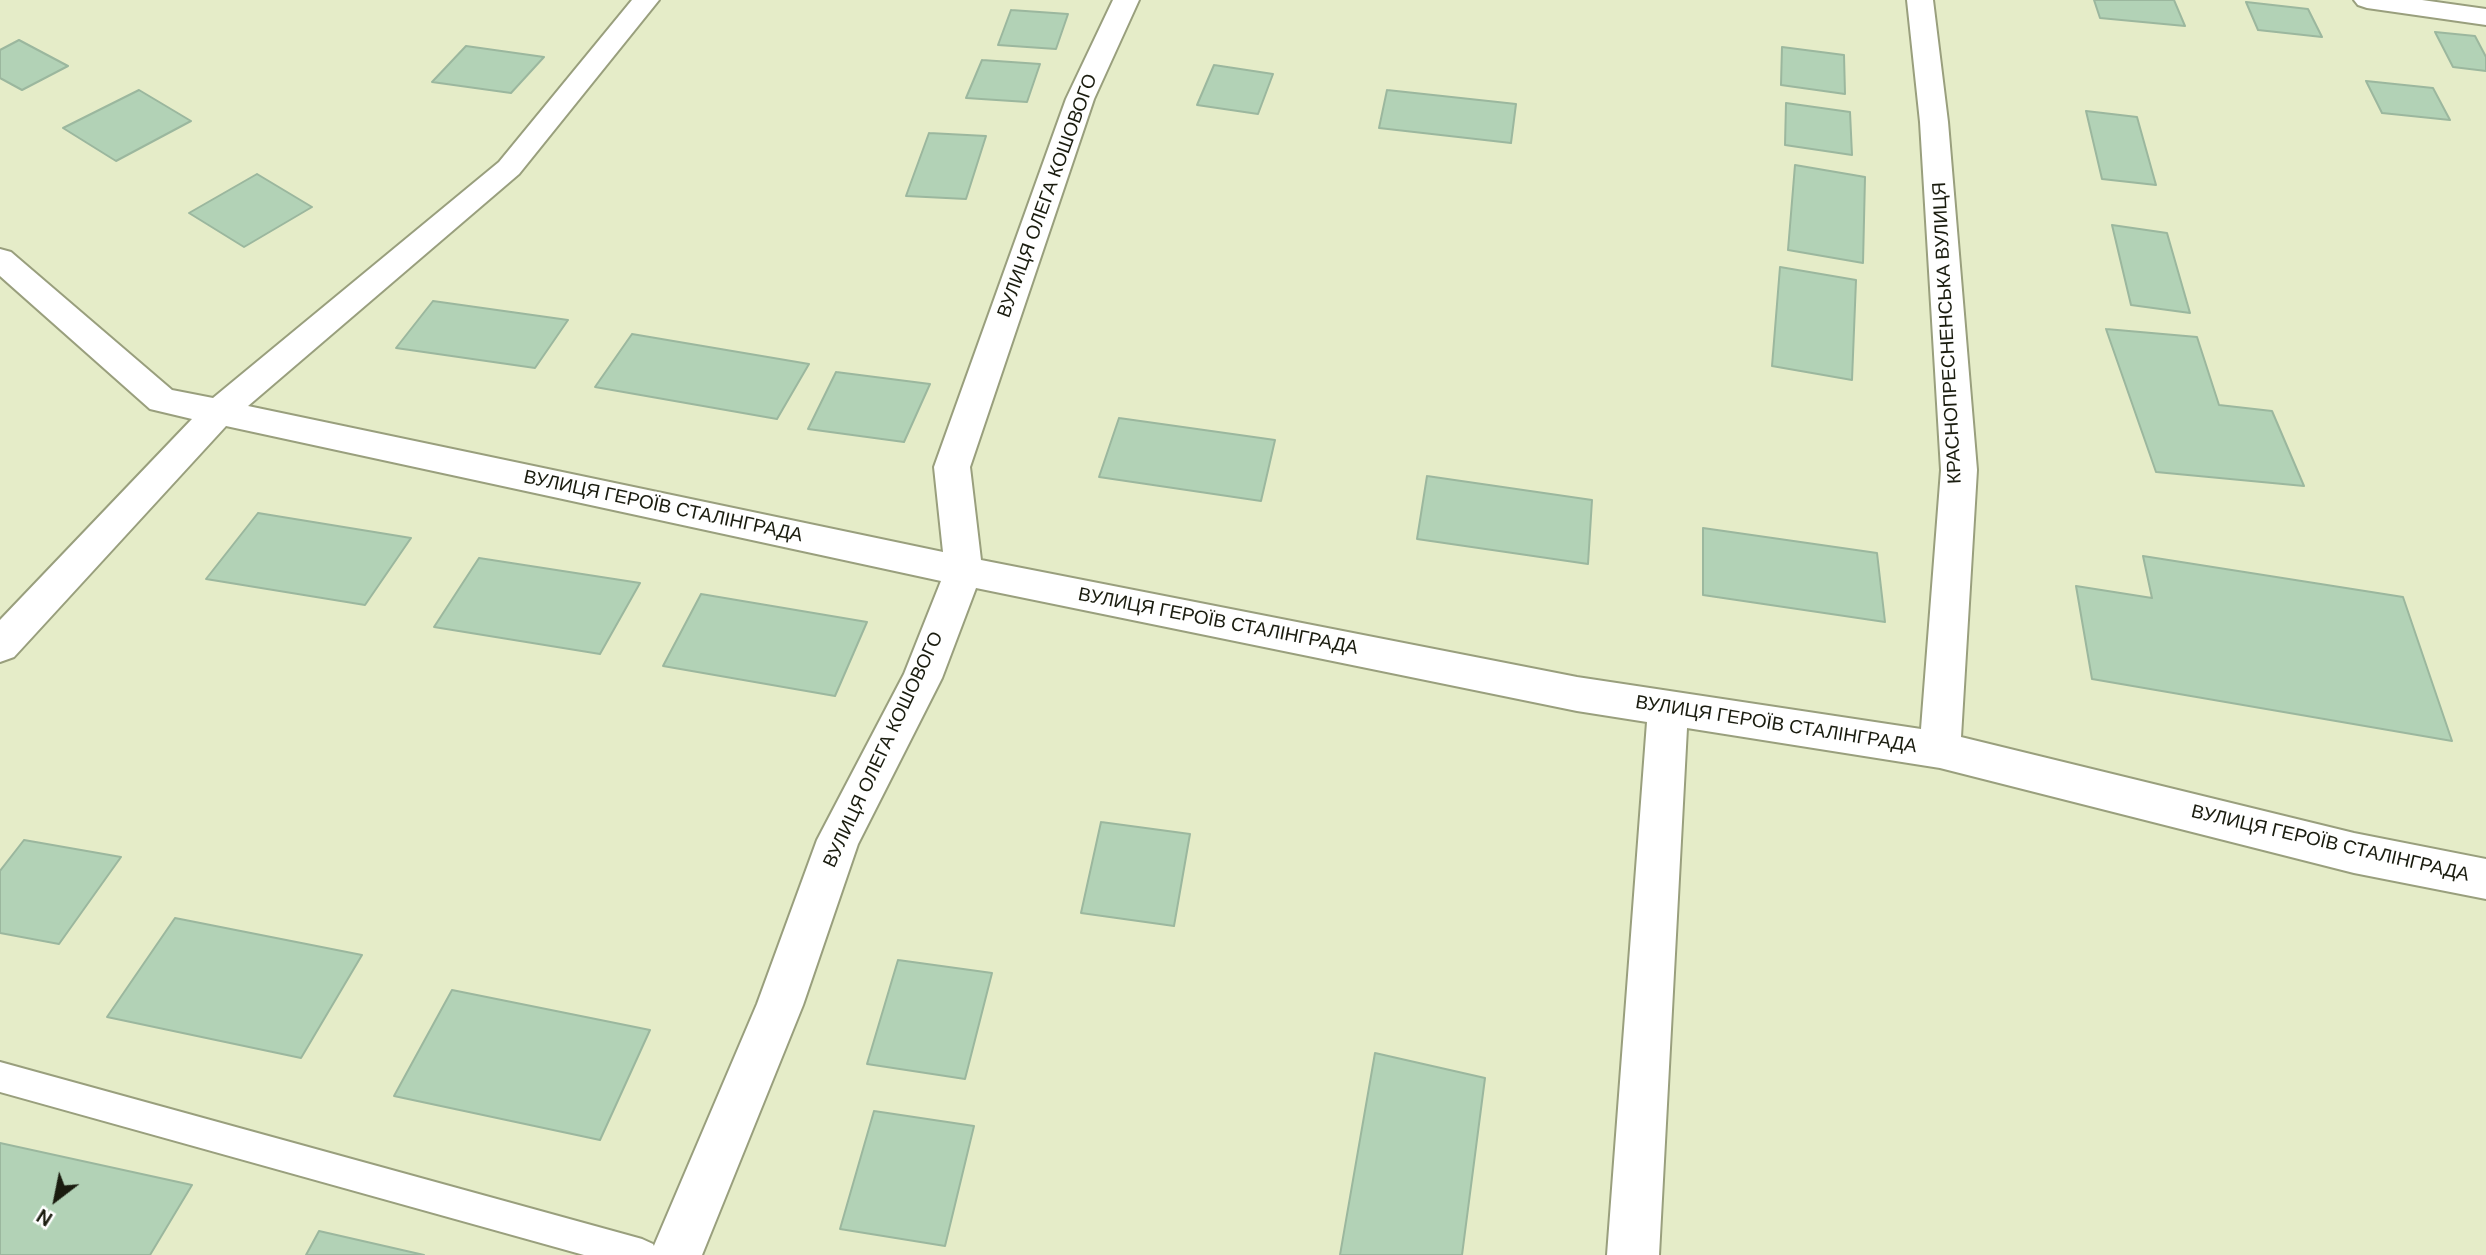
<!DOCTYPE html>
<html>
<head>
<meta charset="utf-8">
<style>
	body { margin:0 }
	#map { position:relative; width:2486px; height:1255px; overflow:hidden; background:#e5ecc8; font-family:"DM Sans",sans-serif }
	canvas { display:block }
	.north { position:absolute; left:21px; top:1164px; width:70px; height:70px; -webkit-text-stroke:5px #fff; paint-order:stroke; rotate:212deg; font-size:19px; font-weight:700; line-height:28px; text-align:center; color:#1a1c0f }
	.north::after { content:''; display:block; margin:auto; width:24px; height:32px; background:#1a1c0f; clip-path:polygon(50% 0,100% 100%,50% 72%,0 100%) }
</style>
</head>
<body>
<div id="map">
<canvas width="2486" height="1255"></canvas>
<div class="north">N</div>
</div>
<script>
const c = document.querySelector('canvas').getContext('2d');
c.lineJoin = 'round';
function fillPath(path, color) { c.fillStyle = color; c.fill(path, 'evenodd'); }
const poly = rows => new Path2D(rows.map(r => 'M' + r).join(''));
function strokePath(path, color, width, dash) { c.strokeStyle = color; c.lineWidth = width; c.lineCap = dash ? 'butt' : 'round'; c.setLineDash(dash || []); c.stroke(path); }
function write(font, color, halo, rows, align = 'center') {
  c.font = font + ' "DM Sans",sans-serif'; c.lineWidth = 5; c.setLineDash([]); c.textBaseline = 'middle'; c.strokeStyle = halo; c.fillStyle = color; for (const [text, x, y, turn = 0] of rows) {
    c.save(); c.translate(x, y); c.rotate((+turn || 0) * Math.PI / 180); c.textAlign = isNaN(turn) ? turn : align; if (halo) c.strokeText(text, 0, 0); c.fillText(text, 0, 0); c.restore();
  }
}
const building = poly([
	[2094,0,2174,0,2185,26,2100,18,2094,0],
	[2246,2,2308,9,2322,37,2258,30,2246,2],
	[1011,10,1068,14,1056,49,998,45,1011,10],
	[2435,32,2475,36,2486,57,2486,71,2453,67,2435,32],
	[19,40,68,66,22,90,0,78,0,50,19,40],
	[466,46,544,57,511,93,432,82,466,46],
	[1782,47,1844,55,1845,94,1781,85,1782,47],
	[982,60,1040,64,1027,102,966,98,982,60],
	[1214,65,1273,74,1258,114,1197,105,1214,65],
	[2366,81,2433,88,2450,120,2382,113,2366,81],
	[139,90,191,121,116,161,63,128,139,90],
	[1387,90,1516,104,1511,143,1379,128,1387,90],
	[1786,103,1850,112,1852,155,1785,145,1786,103],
	[2086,111,2137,117,2156,185,2102,179,2086,111],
	[929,133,986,136,966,199,906,196,929,133],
	[1795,165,1865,177,1863,263,1788,250,1795,165],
	[257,174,312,207,244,247,189,213,257,174],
	[2112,225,2167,233,2190,313,2131,305,2112,225],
	[1780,267,1856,280,1852,380,1772,366,1780,267],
	[433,301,568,320,535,368,396,348,433,301],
	[2106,329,2197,337,2219,405,2272,411,2304,486,2156,472,2106,329],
	[632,334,809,364,777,419,595,387,632,334],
	[836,372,930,384,904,442,808,429,836,372],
	[1119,418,1275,440,1261,501,1099,477,1119,418],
	[1427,476,1592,500,1588,564,1417,539,1427,476],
	[258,513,411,538,365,605,206,579,258,513],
	[1703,528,1877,553,1885,622,1703,595,1703,528],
	[2143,556,2403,597,2452,741,2092,679,2076,586,2152,598,2143,556],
	[479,558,640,583,600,654,434,627,479,558],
	[701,594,867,622,835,696,663,666,701,594],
	[1101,822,1190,834,1174,926,1081,913,1101,822],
	[24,840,121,857,59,944,0,933,0,871,24,840],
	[175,918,362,955,301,1058,107,1017,175,918],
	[898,960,992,973,965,1079,867,1064,898,960],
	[452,990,650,1030,600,1140,394,1096,452,990],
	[1375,1053,1485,1078,1462,1255,1340,1255,1375,1053],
	[874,1111,974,1126,945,1246,840,1229,874,1111],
	[0,1143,192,1185,150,1255,0,1255,0,1143],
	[319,1231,424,1255,306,1255,319,1231]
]);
const service = poly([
	[0,1062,642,1239,653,1244,658,1255,584,1255,0,1092,0,1062]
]);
const minor = poly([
	[632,0,659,0,519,174,248,406,943,552,934,467,1066,99,1113,0,1139,0,1094,99,970,467,981,560,1577,677,1921,729,1941,470,1920,122,1907,0,1933,0,1948,122,1977,470,1961,737,2354,833,2486,859,2486,899,2354,873,1940,768,1687,728,1659,1255,1607,1255,1647,722,1577,711,976,588,942,678,858,844,803,1005,702,1255,650,1255,757,1004,817,840,904,674,941,581,226,426,14,657,0,662,0,620,192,419,150,409,0,276,0,249,11,252,172,390,213,398,499,162,632,0],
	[2354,0,2422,0,2486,9,2486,25,2367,8,2358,5,2354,0]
]);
const streetNames = [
	["ВУЛИЦЯ ОЛЕГА КОШОВОГО",1048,196,-70],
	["КРАСНОПРЕСНЕНСЬКА ВУЛИЦЯ",1948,333,-93],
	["ВУЛИЦЯ ГЕРОЇВ СТАЛІНГРАДА",663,507,12],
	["ВУЛИЦЯ ГЕРОЇВ СТАЛІНГРАДА",1218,622,11],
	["ВУЛИЦЯ ГЕРОЇВ СТАЛІНГРАДА",1776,725,9],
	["ВУЛИЦЯ ОЛЕГА КОШОВОГО",884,750,-65],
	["ВУЛИЦЯ ГЕРОЇВ СТАЛІНГРАДА",2330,844,13]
];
fillPath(building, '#b2d2b6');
strokePath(building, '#9bb79e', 2);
strokePath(service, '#999f7d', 4);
strokePath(minor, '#999f7d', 4);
fillPath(service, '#fff');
fillPath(minor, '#fff');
write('19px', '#1a1c0f', '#fff', streetNames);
</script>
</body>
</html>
